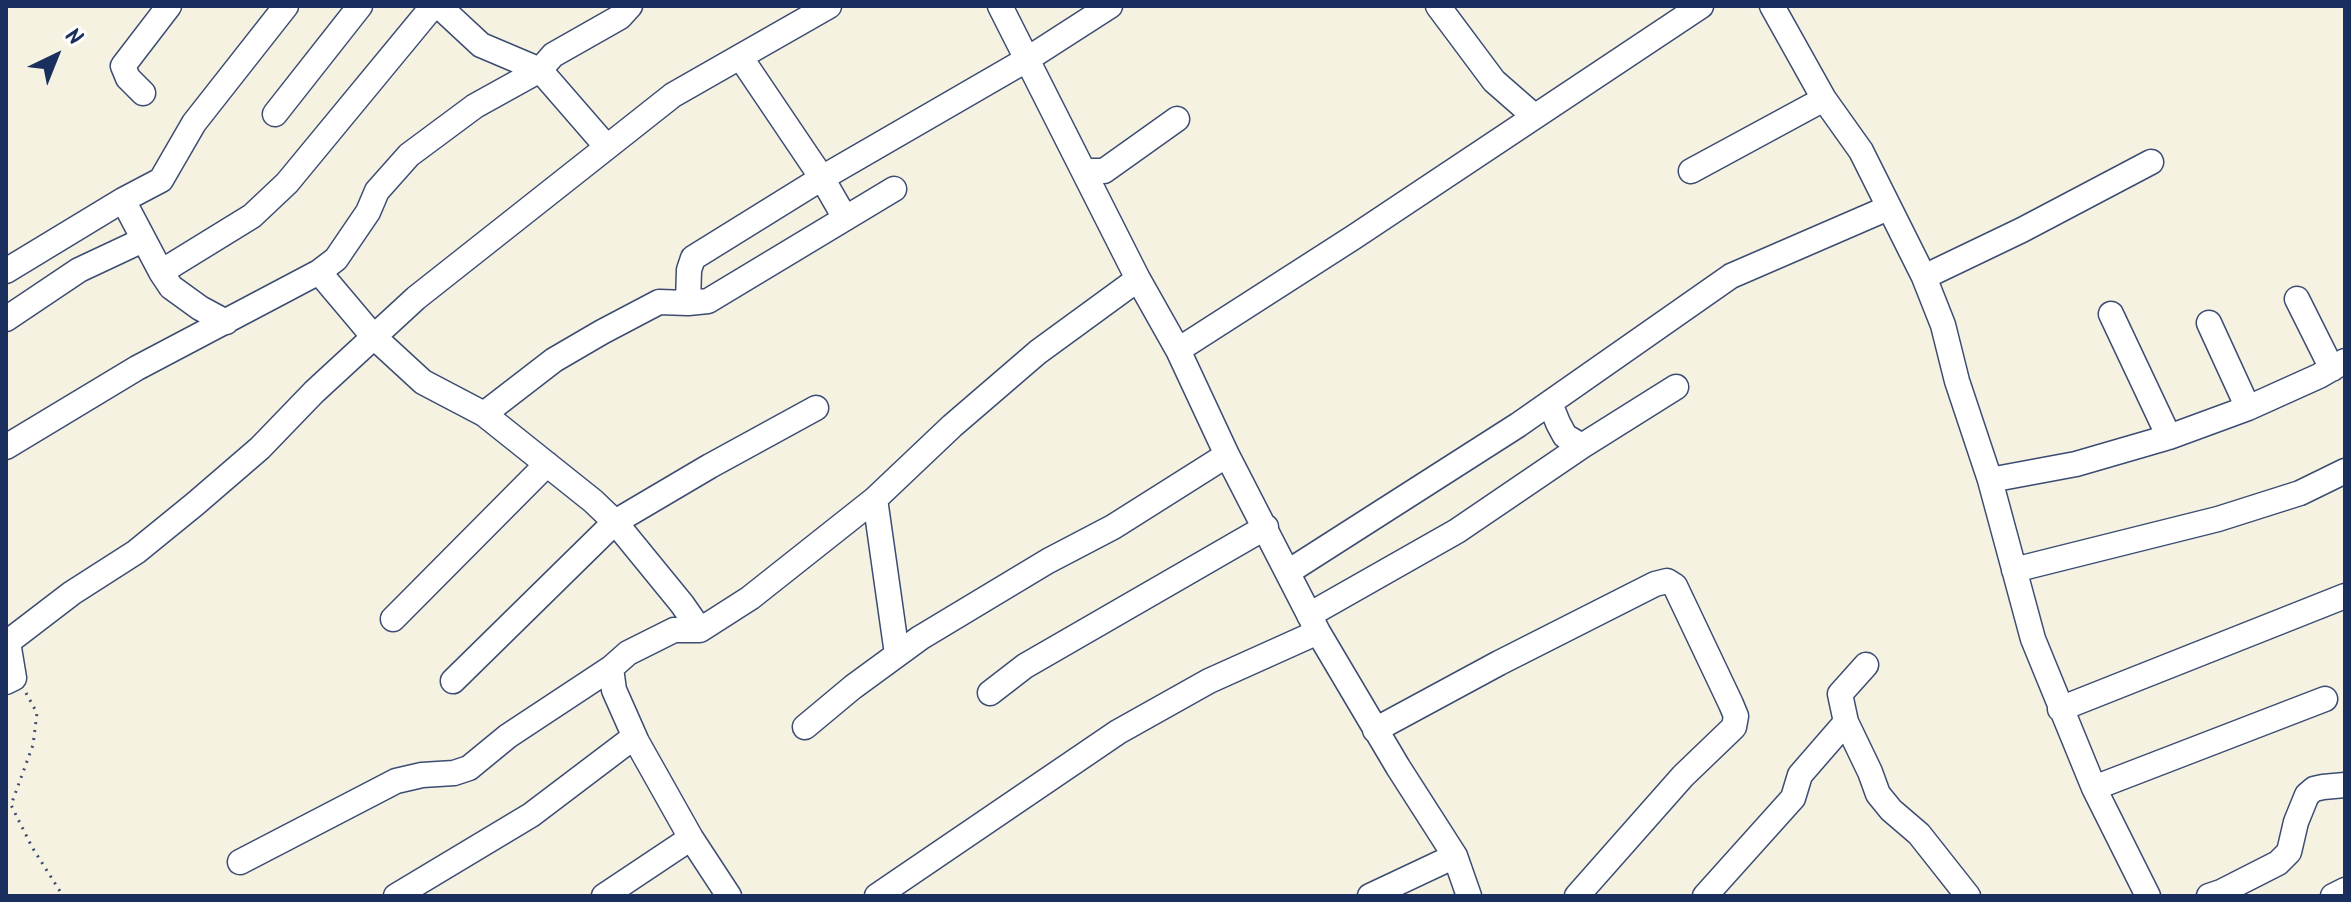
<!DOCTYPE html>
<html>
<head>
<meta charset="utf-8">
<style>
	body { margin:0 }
	#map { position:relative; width:2351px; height:902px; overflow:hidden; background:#f5f2e2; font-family:Kalam,sans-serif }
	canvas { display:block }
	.frame { position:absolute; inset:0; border:8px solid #1b2f5e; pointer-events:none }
	.north { position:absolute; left:16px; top:16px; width:80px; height:80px; -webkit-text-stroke:6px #fff; paint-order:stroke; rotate:43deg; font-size:22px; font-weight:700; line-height:32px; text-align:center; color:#1b2f5e }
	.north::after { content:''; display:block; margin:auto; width:28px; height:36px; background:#1b2f5e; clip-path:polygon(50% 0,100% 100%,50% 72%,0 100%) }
</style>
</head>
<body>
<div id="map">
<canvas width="2351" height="902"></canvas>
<div class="frame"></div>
<div class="north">N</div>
</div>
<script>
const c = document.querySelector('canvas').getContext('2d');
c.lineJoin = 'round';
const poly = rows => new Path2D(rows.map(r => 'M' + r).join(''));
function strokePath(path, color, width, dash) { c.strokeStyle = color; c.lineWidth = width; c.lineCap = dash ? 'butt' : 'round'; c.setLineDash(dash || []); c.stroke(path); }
const path = poly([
	[26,693,37,713,33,745,11,805,32,847,63,896]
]);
const minor = poly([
	[439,6,481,45,540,70,606,146],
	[630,6,620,17,553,55,540,70,475,106,409,155,377,191,368,212,336,259,319,272,373,336,423,382,484,414,593,501,615,522,682,604,700,630,674,630,628,653,611,668,614,690,637,742,691,838,729,896],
	[1000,6,1138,279,1178,350,1227,455,1318,632,1398,767,1455,856,1469,896],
	[1438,6,1494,81,1534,116],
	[1772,6,1824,99,1861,151,1924,277,1943,325,1957,381,1990,480,2033,639,2094,788,2148,896],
	[741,58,822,178,845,218],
	[143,93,128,78,123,66,169,6],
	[275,114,360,6],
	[1084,171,1104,171,1177,119],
	[1691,171,1824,99],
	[123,200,161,272],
	[6,271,123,200,161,180,194,123,286,6],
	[1924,277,2022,230,2151,162],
	[2297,299,2332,369],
	[688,303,689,270,693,258,822,178,1026,60,1110,6],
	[2111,314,2169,437],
	[6,319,79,270,143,240],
	[226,322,200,308,171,287,161,272,252,216,287,183,433,6],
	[2209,323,2248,408],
	[1178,350,1354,237,1701,6],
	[1550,403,1558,423,1565,436,1582,446],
	[484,414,554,360,602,332,659,302,688,303,708,301,894,189],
	[6,447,137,368,319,272],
	[1990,480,2076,464,2169,437,2248,408,2319,376,2345,361],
	[875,499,897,654],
	[2014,570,2218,519,2300,493,2345,471],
	[1288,572,1518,425,1731,276,1888,208],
	[1309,615,1457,531,1582,446,1676,387],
	[393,619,547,464],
	[700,630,750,598,875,499,952,426,1038,352,1138,279],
	[453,681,615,522,710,466,816,408],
	[6,682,14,678,8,642,72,593,136,552,195,504,260,448,314,392,416,298,673,95,829,6],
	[990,693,1025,666,1266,527],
	[2060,709,2345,596],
	[1846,722,1870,772,1878,794,1891,810,1919,834,1968,896],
	[805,727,853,687,920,638,1048,561,1113,527,1227,455],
	[1375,730,1499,663,1655,584,1667,581,1675,586,1731,704,1736,716,1734,727,1683,776,1577,896],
	[2094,788,2325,699],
	[240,862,396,781,422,775,454,773,469,768,508,736,611,668],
	[396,896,531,815,634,737],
	[604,896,691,838],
	[877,896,1118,732,1209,681,1318,632],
	[1370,896,1455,856],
	[1705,896,1793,798,1800,775,1846,722,1840,694,1866,665],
	[2209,896,2221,892,2278,863,2289,852,2296,822,2307,795,2314,789,2323,787,2345,785],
	[2333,896,2345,890]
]);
strokePath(minor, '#3c4c72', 27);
strokePath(path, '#3c4c72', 3, [2, 6]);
strokePath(minor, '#fff', 24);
</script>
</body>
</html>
